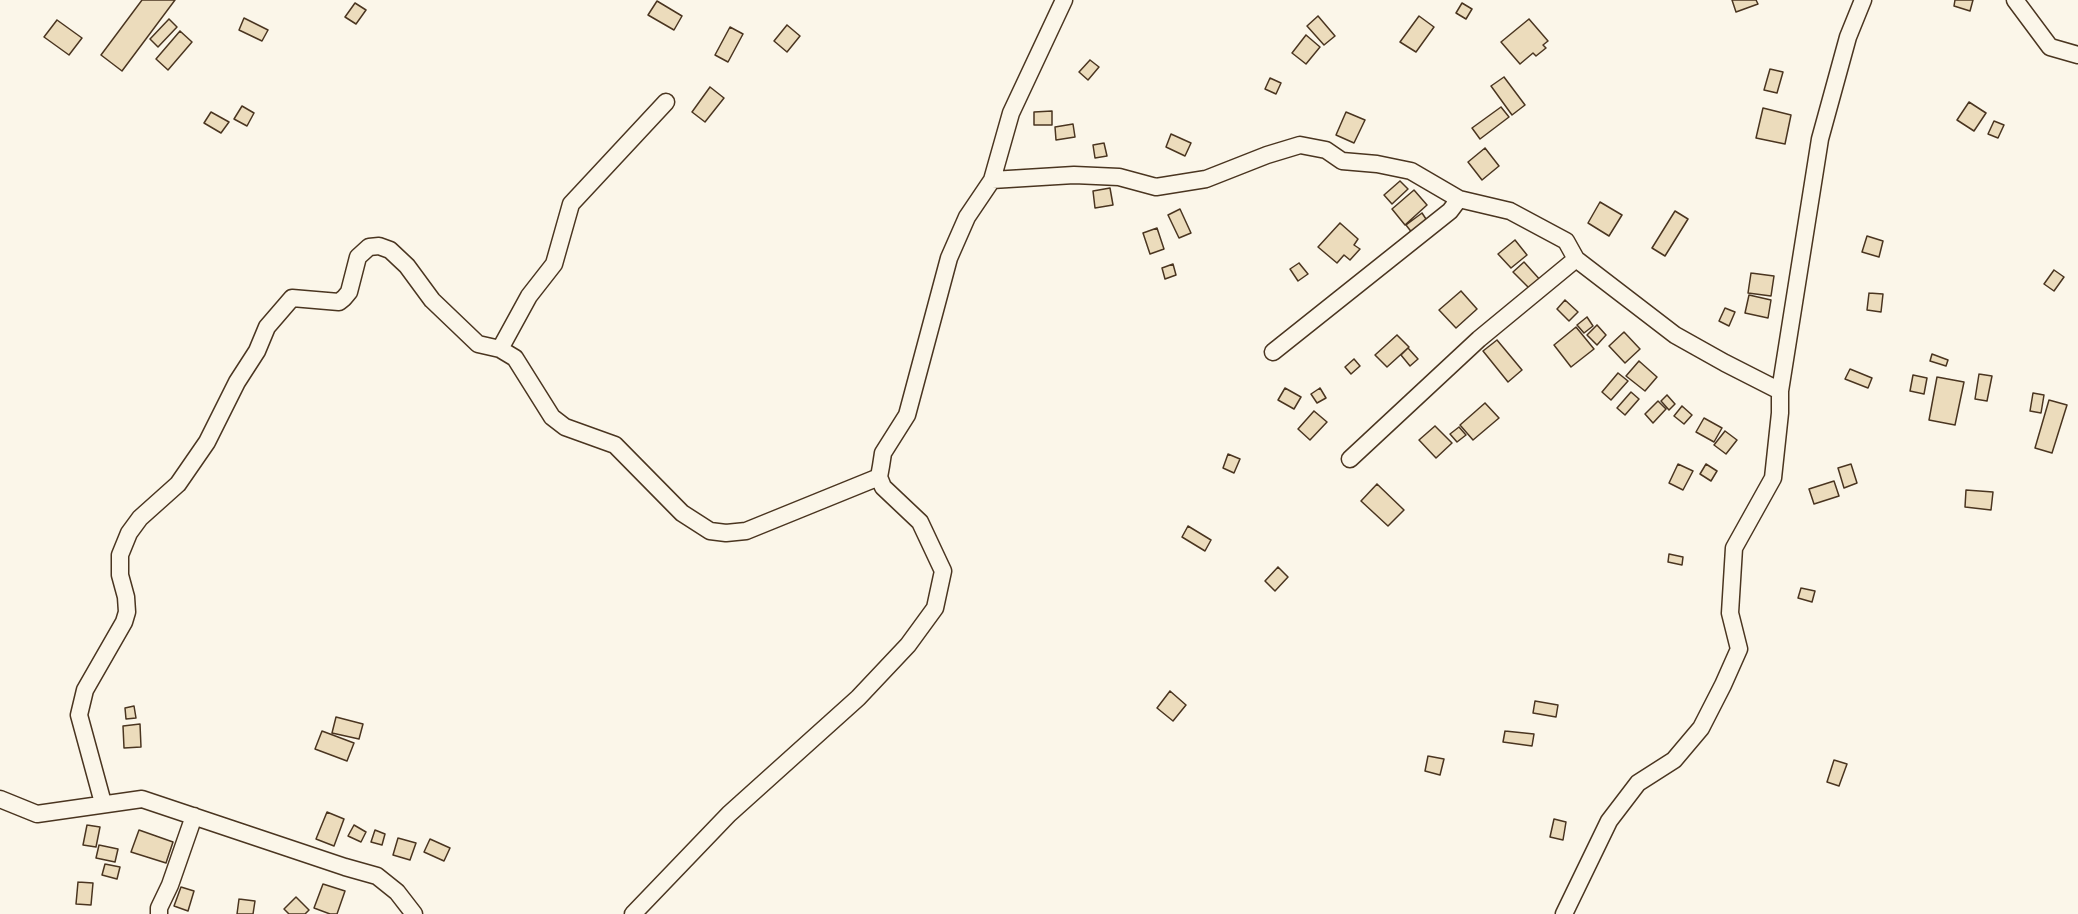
<!DOCTYPE html>
<html>
<head>
<meta charset="utf-8">
<style>
	body { margin:0 }
	canvas { display:block; background:#fbf6e9 }
</style>
</head>
<body>
<canvas width="2078" height="914"></canvas>
<script>
const c = document.querySelector('canvas').getContext('2d');
c.lineJoin = 'round';
function fillPath(path, color) { c.fillStyle = color; c.fill(path, 'evenodd'); }
const poly = rows => new Path2D(rows.map(r => 'M' + r).join(''));
function strokePath(path, color, width, dash) { c.strokeStyle = color; c.lineWidth = width; c.lineCap = dash ? 'butt' : 'round'; c.setLineDash(dash || []); c.stroke(path); }
const building = poly([
	[142,0,175,0,122,71,101,55,142,0],
	[1732,0,1756,0,1758,4,1736,12,1732,0],
	[1955,0,1973,0,1970,11,1954,6,1955,0],
	[657,1,682,16,674,30,648,15,657,1],
	[355,3,366,10,356,24,345,17,355,3],
	[1462,3,1472,9,1466,19,1456,13,1462,3],
	[1318,16,1335,36,1324,45,1307,26,1318,16],
	[1419,16,1434,27,1416,52,1400,42,1419,16],
	[244,18,268,30,262,41,239,30,244,18],
	[169,19,177,27,158,47,150,39,169,19],
	[1529,19,1548,41,1543,45,1546,48,1536,56,1533,53,1520,64,1501,42,1529,19],
	[57,20,82,38,69,55,44,37,57,20],
	[787,25,800,36,787,52,774,41,787,25],
	[730,27,743,34,728,62,715,55,730,27],
	[180,31,192,42,168,70,156,59,180,31],
	[1306,35,1320,47,1306,64,1292,53,1306,35],
	[1090,60,1099,67,1088,80,1079,72,1090,60],
	[1770,69,1783,72,1777,93,1764,90,1770,69],
	[1504,77,1525,105,1512,115,1491,86,1504,77],
	[1270,78,1281,83,1276,94,1265,89,1270,78],
	[710,87,724,98,705,122,692,112,710,87],
	[1969,102,1986,113,1974,131,1957,120,1969,102],
	[242,106,254,113,247,126,234,119,242,106],
	[1501,107,1509,117,1480,139,1472,128,1501,107],
	[1763,108,1791,115,1785,144,1756,138,1763,108],
	[1052,111,1052,125,1034,125,1034,112,1052,111],
	[211,112,229,122,221,133,204,123,211,112],
	[1346,112,1365,120,1354,143,1336,135,1346,112],
	[1994,121,2004,125,1998,138,1988,134,1994,121],
	[1073,124,1075,137,1056,140,1055,127,1073,124],
	[1171,134,1191,143,1185,156,1166,147,1171,134],
	[1104,143,1107,156,1095,158,1093,145,1104,143],
	[1485,148,1499,166,1482,180,1468,162,1485,148],
	[1400,181,1408,189,1392,204,1384,195,1400,181],
	[1110,188,1113,205,1095,208,1093,191,1110,188],
	[1414,190,1427,205,1405,225,1392,209,1414,190],
	[1600,202,1622,215,1609,236,1588,223,1600,202],
	[1180,209,1191,233,1179,238,1168,215,1180,209],
	[1675,211,1688,219,1665,256,1652,248,1675,211],
	[1422,213,1428,222,1413,234,1406,225,1422,213],
	[1340,223,1358,239,1354,245,1360,249,1350,260,1344,255,1337,263,1318,247,1340,223],
	[1157,228,1164,249,1150,254,1143,233,1157,228],
	[1867,236,1883,241,1879,257,1862,252,1867,236],
	[1515,240,1527,255,1511,268,1498,254,1515,240],
	[1524,262,1542,282,1532,291,1513,272,1524,262],
	[1299,263,1308,274,1298,281,1290,269,1299,263],
	[1173,264,1176,275,1165,279,1162,268,1173,264],
	[2054,270,2064,277,2054,291,2044,284,2054,270],
	[1751,273,1774,276,1771,296,1748,293,1751,273],
	[1461,291,1477,309,1456,328,1439,310,1461,291],
	[1869,293,1883,294,1881,312,1867,310,1869,293],
	[1749,295,1771,300,1768,318,1745,313,1749,295],
	[1565,300,1578,312,1569,321,1557,309,1565,300],
	[1725,308,1735,312,1729,326,1719,321,1725,308],
	[1587,317,1593,326,1584,333,1577,325,1587,317],
	[1597,325,1606,335,1597,345,1587,335,1597,325],
	[1576,327,1594,349,1571,367,1554,345,1576,327],
	[1624,332,1640,349,1625,363,1609,346,1624,332],
	[1397,335,1409,347,1387,367,1375,355,1397,335],
	[1497,340,1522,370,1508,382,1483,351,1497,340],
	[1408,348,1418,359,1410,366,1401,355,1408,348],
	[1932,354,1948,360,1946,366,1930,361,1932,354],
	[1354,359,1360,366,1351,374,1345,367,1354,359],
	[1639,361,1657,377,1645,391,1626,376,1639,361],
	[1850,369,1872,378,1868,388,1845,379,1850,369],
	[1618,373,1628,381,1611,400,1602,392,1618,373],
	[1979,374,1992,376,1987,401,1975,399,1979,374],
	[1913,375,1927,378,1924,394,1910,391,1913,375],
	[1937,377,1964,382,1955,425,1929,420,1937,377],
	[1285,388,1301,397,1294,409,1278,400,1285,388],
	[1320,388,1326,398,1317,403,1311,394,1320,388],
	[1631,392,1639,399,1625,415,1617,408,1631,392],
	[2033,393,2044,395,2041,413,2030,411,2033,393],
	[1667,395,1675,404,1669,410,1661,401,1667,395],
	[2049,400,2067,405,2052,453,2035,448,2049,400],
	[1658,401,1666,409,1653,423,1645,414,1658,401],
	[1485,403,1499,418,1473,440,1460,425,1485,403],
	[1682,406,1692,415,1684,424,1674,416,1682,406],
	[1314,411,1327,422,1310,440,1298,429,1314,411],
	[1704,418,1722,428,1714,442,1696,432,1704,418],
	[1435,426,1452,443,1436,458,1419,440,1435,426],
	[1459,427,1466,435,1457,442,1450,434,1459,427],
	[1725,431,1737,440,1726,454,1714,445,1725,431],
	[1228,454,1240,459,1234,473,1223,468,1228,454],
	[1678,464,1693,471,1683,490,1669,483,1678,464],
	[1706,464,1717,471,1711,481,1700,474,1706,464],
	[1851,464,1857,483,1844,488,1838,468,1851,464],
	[1834,481,1839,496,1814,504,1809,489,1834,481],
	[1377,484,1404,510,1388,526,1361,501,1377,484],
	[1966,490,1993,492,1991,510,1965,507,1966,490],
	[1188,526,1211,540,1205,551,1182,537,1188,526],
	[1669,554,1683,557,1682,565,1668,562,1669,554],
	[1278,567,1288,577,1275,591,1265,581,1278,567],
	[1801,588,1815,591,1812,602,1798,598,1801,588],
	[1170,691,1186,705,1173,721,1157,708,1170,691],
	[1535,701,1558,705,1556,717,1533,713,1535,701],
	[134,706,136,718,126,719,125,708,134,706],
	[336,717,363,724,359,739,332,733,336,717],
	[140,724,141,747,124,748,123,726,140,724],
	[322,731,354,743,347,761,315,749,322,731],
	[1505,731,1534,734,1532,746,1503,742,1505,731],
	[1428,756,1444,759,1440,775,1425,771,1428,756],
	[1834,760,1847,764,1839,786,1827,782,1834,760],
	[327,812,344,819,334,846,316,839,327,812],
	[1554,819,1566,822,1563,840,1550,837,1554,819],
	[87,825,100,827,96,847,83,845,87,825],
	[354,825,366,832,361,842,348,836,354,825],
	[139,830,173,842,166,863,131,852,139,830],
	[375,830,385,834,382,845,371,842,375,830],
	[398,838,416,843,410,860,393,855,398,838],
	[430,839,450,848,444,861,424,852,430,839],
	[99,845,118,849,115,862,96,858,99,845],
	[105,864,120,867,117,879,102,875,105,864],
	[78,882,93,883,91,905,76,904,78,882],
	[323,884,345,891,337,914,330,914,314,908,323,884],
	[181,887,194,891,188,911,174,906,181,887],
	[296,897,309,910,305,914,289,914,284,909,296,897],
	[239,899,255,901,253,914,237,914,239,899]
]);
const minor = poly([
	[2015,0,2050,47,2078,55],
	[992,180,1074,175,1119,177,1156,187,1206,179,1267,155,1300,145,1326,150,1342,161,1377,164,1411,171,1459,199,1510,211,1566,241,1576,259,1675,335,1725,363,1780,391],
	[500,349,529,296,554,264,571,204,666,102],
	[1273,352,1450,211,1459,199],
	[1350,459,1479,339,1576,259],
	[0,799,37,814,142,799,345,867,377,876,397,892,414,914],
	[103,803,79,715,85,690,124,622,127,612,126,597,120,575,120,555,129,533,140,518,178,484,207,442,237,382,257,351,267,327,292,298,339,302,344,298,349,292,358,257,369,247,379,246,390,250,407,266,432,300,478,344,500,349,515,358,552,417,565,427,615,445,682,513,710,531,726,533,746,531,879,477],
	[159,914,159,908,170,885,194,816],
	[633,914,729,814,858,698,908,645,935,608,943,571,920,522,883,487,879,477,881,466,883,453,907,415,949,258,967,217,992,180,1011,113,1064,0],
	[1564,914,1609,821,1638,783,1674,760,1701,728,1723,685,1739,649,1730,613,1734,548,1773,478,1780,413,1780,391,1820,139,1848,37,1863,0]
]);
fillPath(building, '#ecdcbc');
strokePath(building, '#4a3520', 1.5);
strokePath(minor, '#4a3520', 19);
strokePath(minor, '#fbf6e9', 16);
</script>
</body>
</html>
